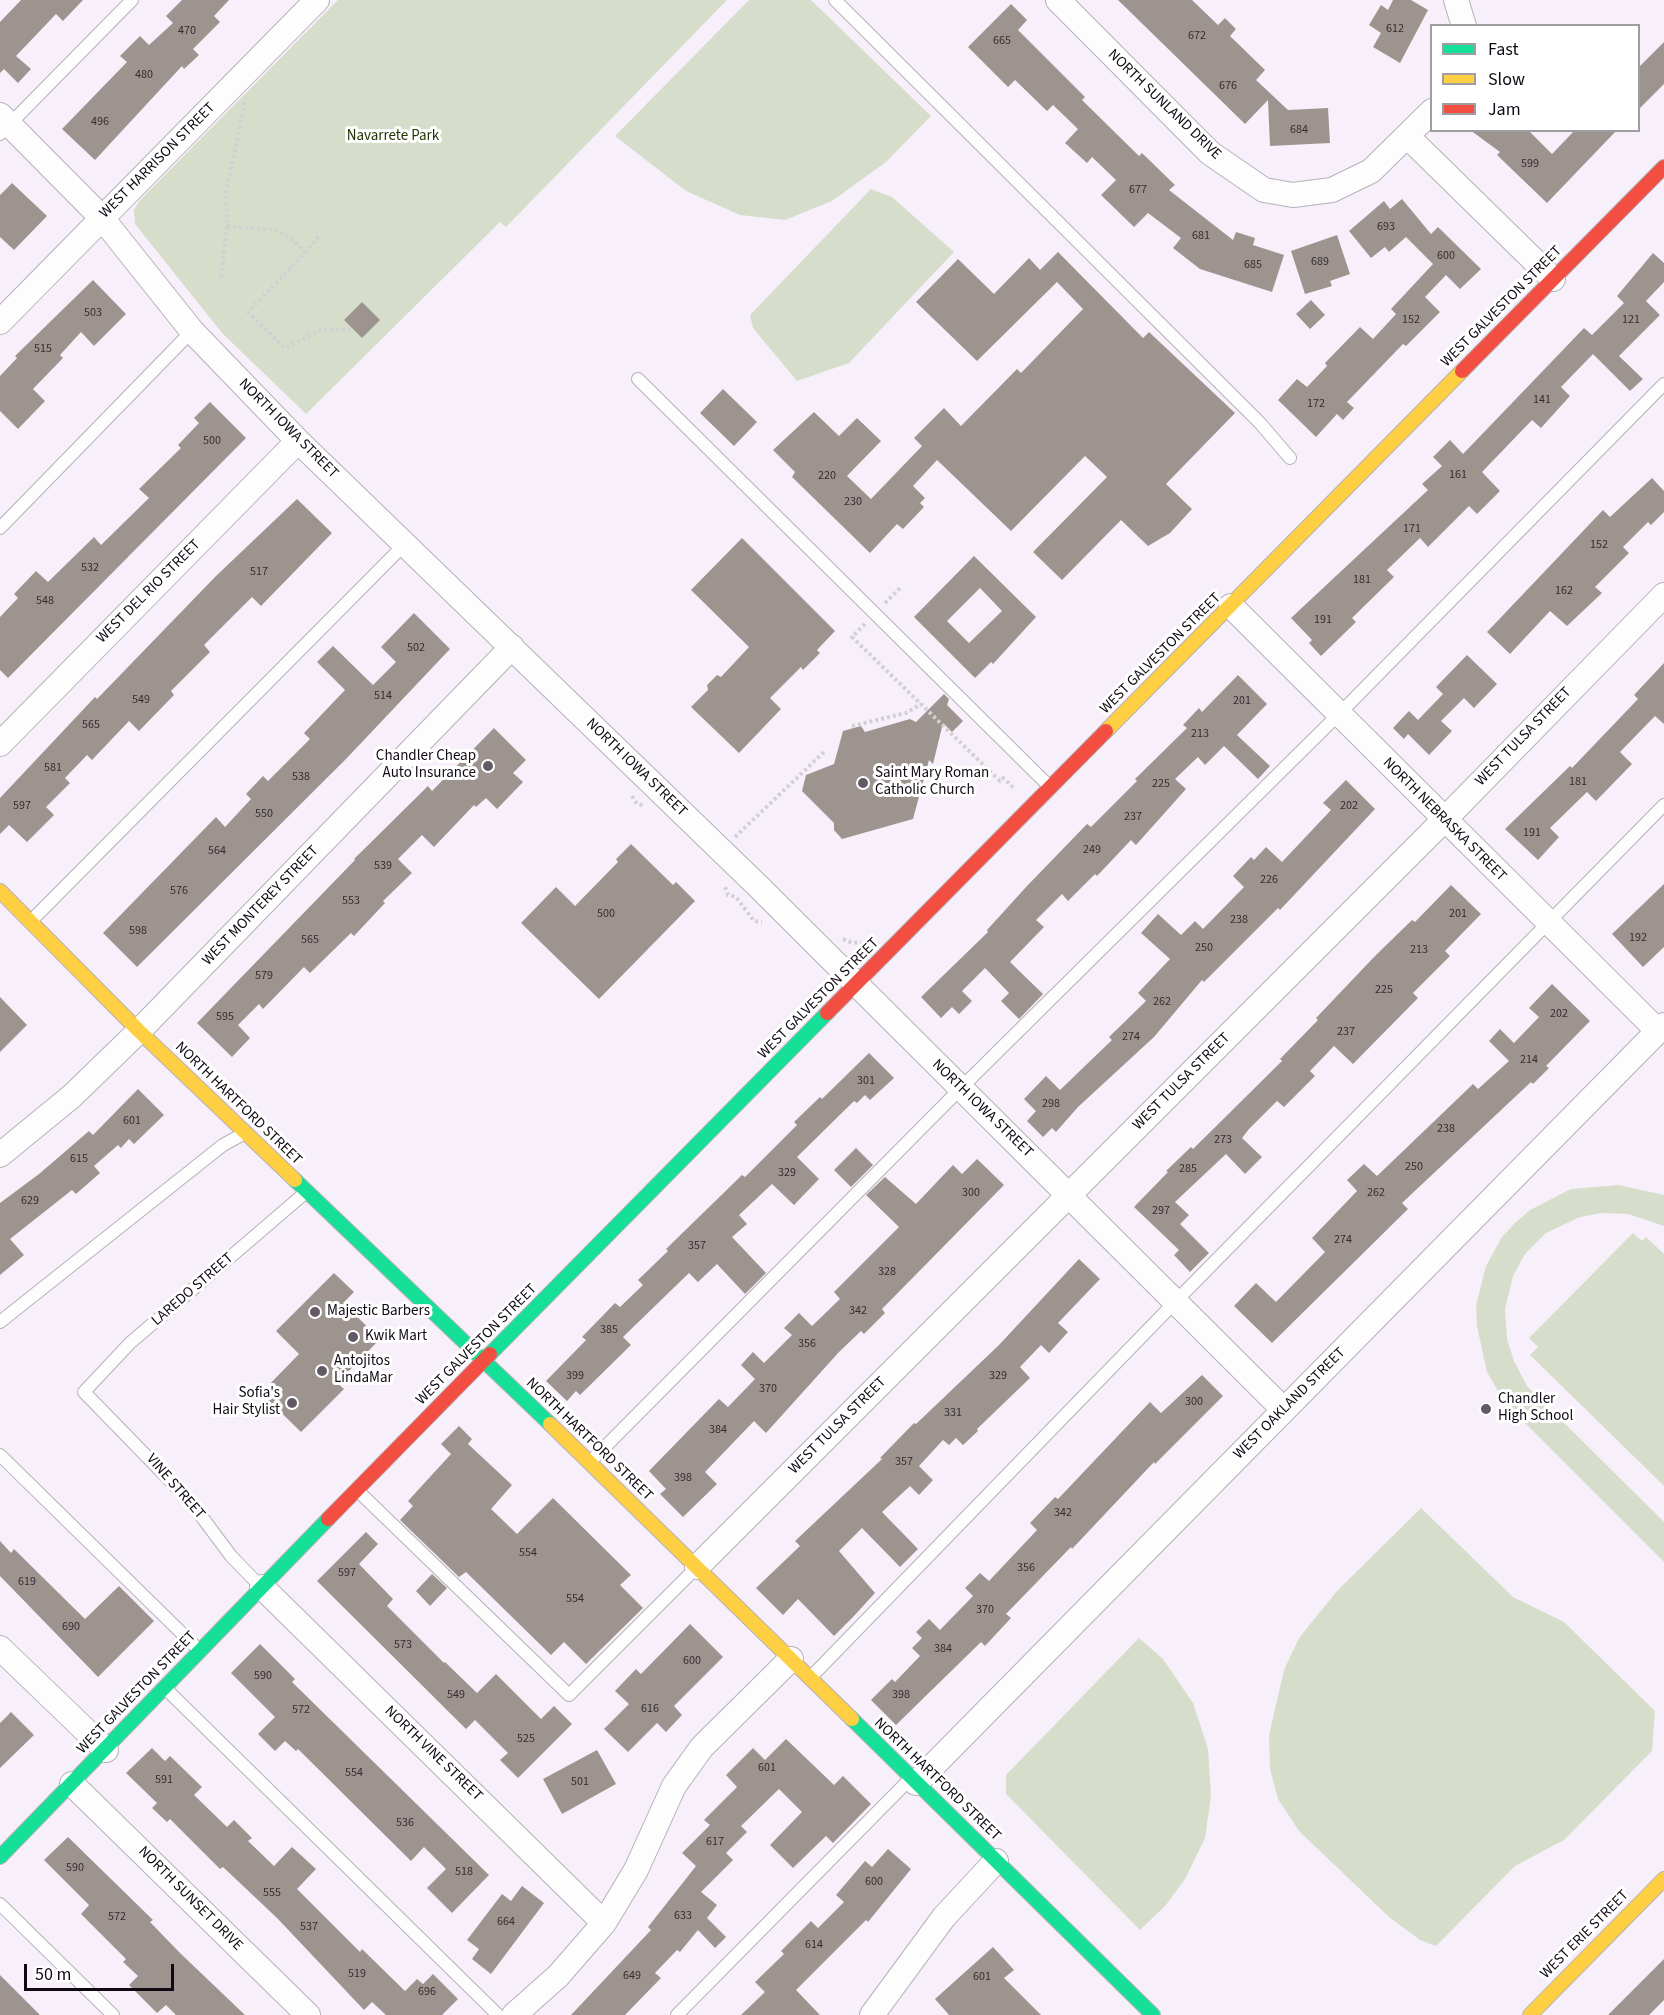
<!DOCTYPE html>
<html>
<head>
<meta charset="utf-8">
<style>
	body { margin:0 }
	#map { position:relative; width:1664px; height:2015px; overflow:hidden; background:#f7f0fa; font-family:"Source Sans 3",sans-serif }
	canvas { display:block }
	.legend { position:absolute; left:1430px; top:24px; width:210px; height:108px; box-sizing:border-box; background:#fff; border:2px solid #9f9da1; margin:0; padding:8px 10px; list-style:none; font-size:18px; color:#100913 }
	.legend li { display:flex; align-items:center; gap:12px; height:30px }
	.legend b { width:30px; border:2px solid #9f9da1 }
	.scale { position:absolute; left:24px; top:1964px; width:150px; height:27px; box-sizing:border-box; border:3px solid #100913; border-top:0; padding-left:8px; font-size:18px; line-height:21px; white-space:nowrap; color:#100913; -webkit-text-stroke:4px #fff; paint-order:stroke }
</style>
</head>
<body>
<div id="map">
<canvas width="1664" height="2015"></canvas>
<ul class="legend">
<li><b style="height:8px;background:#16e098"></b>Fast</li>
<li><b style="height:8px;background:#ffcf43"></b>Slow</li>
<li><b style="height:8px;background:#f24e42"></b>Jam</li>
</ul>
<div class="scale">50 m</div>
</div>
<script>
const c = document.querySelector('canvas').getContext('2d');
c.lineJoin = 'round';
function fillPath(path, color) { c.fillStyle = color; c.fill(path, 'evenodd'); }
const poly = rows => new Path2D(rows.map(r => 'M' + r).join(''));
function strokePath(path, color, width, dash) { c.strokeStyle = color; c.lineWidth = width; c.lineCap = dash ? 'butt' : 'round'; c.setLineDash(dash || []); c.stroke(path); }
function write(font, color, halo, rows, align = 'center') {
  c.font = font + ' "Source Sans 3",sans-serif'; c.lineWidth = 6; c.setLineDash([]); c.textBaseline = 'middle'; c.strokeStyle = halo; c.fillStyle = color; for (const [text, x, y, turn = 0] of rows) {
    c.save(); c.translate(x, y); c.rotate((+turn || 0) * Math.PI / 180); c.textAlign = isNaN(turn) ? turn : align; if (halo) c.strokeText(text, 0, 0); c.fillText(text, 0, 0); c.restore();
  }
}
const green = poly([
	[338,0,727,0,506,227,500,222,306,414,222,333,135,224,134,210,139,201],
	[749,0,811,0,931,116,886,162,832,201,785,220,740,215,686,191,615,136],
	[871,189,892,197,954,252,849,363,797,381,753,328,750,315],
	[1619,1185,1664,1195,1664,1226,1628,1214,1602,1213,1580,1217,1546,1233,1525,1254,1513,1276,1505,1309,1507,1339,1514,1361,1527,1386,1664,1522,1664,1562,1505,1403,1487,1372,1477,1326,1476,1306,1486,1266,1502,1237,1515,1223,1530,1210,1571,1189],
	[1633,1233,1642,1241,1646,1237,1664,1254,1664,1486,1530,1355,1538,1347,1529,1338],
	[1421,1508,1513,1597,1564,1622,1655,1711,1652,1751,1564,1840,1515,1866,1436,1946,1420,1940,1389,1917,1299,1831,1278,1799,1270,1769,1269,1735,1284,1670,1299,1638,1337,1591],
	[1139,1638,1163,1659,1193,1703,1208,1749,1211,1796,1205,1838,1185,1879,1166,1905,1140,1930,1006,1794,1006,1775]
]);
const building = poly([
	[21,0,83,0,63,21,56,14,16,56,31,69,18,83,4,69,0,73,0,22],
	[182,0,229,0,214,16,220,22,193,49,199,55,184,69,182,66,95,160,62,129,127,62,120,56,140,36,149,45,173,23,166,16],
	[1118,0,1192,0,1218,25,1225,18,1236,29,1230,36,1265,70,1256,80,1288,110,1328,108,1330,143,1270,146,1268,100,1245,124],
	[1393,0,1411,0,1428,10,1400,63,1373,47,1381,33,1369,25,1381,5,1388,10],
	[1011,4,1027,20,1018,30,1085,97,1082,100,1139,156,1142,153,1175,185,1169,190,1233,240,1236,232,1255,238,1253,245,1284,255,1272,292,1200,269,1173,248,1181,238,1148,213,1134,227,1101,195,1116,180,1092,157,1087,163,1065,143,1078,129,1053,105,1047,111,1015,80,1008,87,968,47],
	[1664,42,1664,84,1638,110,1638,68],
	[1470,130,1528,130,1552,154,1575,130,1617,130,1547,203,1497,155,1500,152],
	[12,183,47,216,14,250,0,237,0,195],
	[1402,199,1431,234,1438,227,1481,269,1460,289,1446,275,1425,297,1440,312,1406,346,1403,344,1347,402,1354,408,1343,420,1337,414,1316,437,1278,400,1297,379,1307,387,1327,366,1325,363,1360,327,1373,339,1396,314,1391,309,1433,264,1406,237,1389,252,1385,247,1371,258,1349,231,1384,201,1390,209],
	[1337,235,1350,274,1330,281,1332,286,1305,294,1291,251],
	[1058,252,1143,338,1149,332,1235,413,1166,484,1192,509,1170,533,1148,546,1121,520,1062,580,1033,552,1107,477,1085,456,1011,531,937,460,913,486,925,498,920,503,924,507,903,529,897,524,870,553,792,477,795,472,773,450,814,412,839,436,857,418,881,441,847,476,871,499,922,446,914,438,944,408,961,426,1017,369,1021,373,1083,309,1057,282,977,361,916,302,958,259,994,294,1029,258,1040,270],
	[1653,253,1664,263,1664,282,1646,301,1660,315,1619,356,1643,379,1630,391,1593,354,1561,387,1570,396,1541,428,1532,420,1482,472,1500,491,1477,514,1469,506,1428,547,1420,538,1387,570,1394,577,1352,618,1356,622,1321,656,1309,643,1312,640,1291,618,1428,490,1422,484,1442,466,1433,457,1450,440,1463,454,1584,328,1592,335,1624,303,1617,296],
	[93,280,126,314,94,346,81,332,60,355,63,358,33,389,45,401,18,429,0,411,0,376,17,358,15,356],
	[1311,300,1325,315,1310,329,1296,314],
	[362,302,380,320,362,338,344,320],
	[723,389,757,422,734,446,700,413],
	[210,402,246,438,8,678,0,670,0,617,18,598,14,594,36,571,48,582,94,537,101,545,149,498,139,489,181,448,178,445,199,423,194,418],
	[1652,478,1664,491,1664,512,1651,525,1648,522,1623,547,1629,553,1595,587,1602,593,1567,626,1550,611,1510,654,1487,632,1603,510,1610,517],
	[297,499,332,533,261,606,252,597,204,645,210,652,171,691,174,695,139,731,129,721,92,760,87,755,65,778,70,783,46,807,54,815,27,842,9,825,0,834,0,798,95,697,97,699,216,576],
	[742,538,835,631,817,650,820,653,803,670,801,667,770,698,781,709,739,753,691,707,708,690,707,685,717,675,721,677,749,647,691,590],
	[974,556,1036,617,993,664,991,662,975,678,914,617],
	[980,588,1002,611,969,643,947,621],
	[414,613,450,649,346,759,137,967,103,933,216,817,225,827,251,799,246,794,263,776,268,781,310,739,304,733,345,690,317,662,333,646,373,685,396,662,381,647],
	[1467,655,1497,684,1474,708,1464,698,1441,721,1452,731,1429,755,1408,734,1404,739,1393,728,1409,711,1418,720,1443,694,1436,687],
	[1664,663,1664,724,1655,716,1620,752,1632,764,1596,801,1587,792,1550,828,1559,837,1538,860,1505,829,1570,766,1572,768,1638,699,1634,695],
	[1238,675,1267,704,1237,735,1270,766,1258,779,1224,746,1205,765,1198,757,1175,779,1186,789,1136,845,1131,840,1097,876,1095,874,1068,901,1062,894,1036,920,1044,927,1010,962,1043,994,1023,1015,1019,1019,1001,1001,1009,993,985,968,962,991,972,1001,959,1014,952,1007,941,1018,921,997,988,932,987,930,1027,886,1087,824,1091,827,1137,781,1135,779,1187,728,1183,725,1199,708,1202,712],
	[944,694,949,699,947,705,963,721,952,732,943,723,933,764,929,760,913,819,842,839,834,830,834,823,802,791,806,775,834,764,843,731,861,726,865,732,910,719,916,722],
	[494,728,526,760,513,773,523,782,497,809,486,798,476,807,474,805,434,847,422,835,398,859,412,873,383,901,385,903,354,936,351,933,310,973,304,967,263,1009,259,1004,238,1025,250,1038,232,1057,197,1023,355,860,354,859,428,786,432,791],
	[1346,780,1375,809,1280,910,1278,908,1204,982,1202,980,1154,1037,1078,1107,1056,1132,1052,1128,1043,1137,1027,1121,1036,1111,1024,1099,1046,1076,1060,1090,1112,1040,1109,1037,1146,1001,1138,993,1170,959,1141,933,1158,914,1181,935,1195,921,1203,929,1244,887,1233,876,1251,857,1254,860,1266,847,1282,862,1331,810,1323,803],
	[631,844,673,885,676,882,695,901,599,999,521,923,556,887,575,906,618,862,616,859],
	[1664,884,1664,947,1643,967,1612,934],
	[1451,885,1481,914,1445,951,1450,956,1413,993,1418,998,1353,1064,1334,1046,1310,1071,1315,1076,1284,1107,1277,1101,1249,1129,1242,1138,1262,1157,1245,1174,1226,1154,1175,1202,1189,1215,1180,1224,1209,1253,1190,1272,1174,1255,1179,1250,1134,1207,1168,1172,1166,1171,1191,1147,1193,1149,1282,1061,1280,1059,1318,1020,1316,1018,1375,956,1412,920,1415,922],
	[1552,984,1590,1021,1546,1066,1549,1068,1533,1084,1531,1082,1402,1203,1408,1209,1272,1343,1234,1306,1256,1283,1276,1302,1325,1252,1312,1238,1357,1191,1347,1180,1364,1164,1377,1176,1473,1084,1478,1089,1509,1061,1489,1041,1500,1029,1514,1043,1539,1017,1529,1008],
	[0,997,27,1025,0,1052],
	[869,1053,894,1078,870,1100,865,1095,857,1103,854,1101,797,1157,819,1179,794,1205,772,1184,739,1215,747,1224,732,1237,766,1273,745,1294,717,1264,698,1282,689,1273,623,1337,631,1345,580,1395,576,1391,567,1401,546,1381,586,1340,582,1337,615,1303,620,1307,643,1285,638,1280,668,1251,666,1249,742,1175,745,1177,797,1125,794,1122,820,1097,822,1099],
	[138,1089,164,1115,134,1144,129,1139,121,1148,118,1145,94,1166,100,1173,76,1194,72,1190,10,1239,24,1255,0,1275,0,1203,39,1174,89,1131,93,1135],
	[856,1148,873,1165,851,1187,834,1170],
	[977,1159,1004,1185,882,1309,885,1313,864,1334,861,1331,839,1352,766,1433,754,1421,705,1472,717,1484,683,1517,660,1494,666,1489,649,1471,719,1399,728,1407,755,1379,741,1365,753,1352,764,1363,792,1335,784,1328,799,1313,812,1326,840,1299,834,1292,899,1227,866,1195,885,1177,916,1204,953,1165,962,1174],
	[1079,1259,1100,1279,1058,1323,1068,1332,1049,1353,1041,1345,1020,1367,1030,1378,977,1429,978,1431,963,1445,956,1438,949,1445,943,1440,919,1466,933,1480,919,1495,910,1486,882,1512,918,1549,900,1567,862,1528,839,1551,875,1593,853,1617,834,1636,798,1599,783,1615,756,1588,800,1546,795,1541,882,1459,880,1458,914,1423,916,1424,999,1345],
	[334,1273,354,1292,343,1303,380,1339,337,1383,344,1389,301,1432,261,1393,299,1354,276,1331],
	[1202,1375,1223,1396,1155,1464,1154,1462,1072,1549,1071,1547,1006,1614,1011,1618,985,1646,981,1642,896,1725,871,1700,892,1679,895,1682,920,1656,912,1648,922,1638,916,1632,929,1619,940,1630,973,1596,965,1588,980,1573,989,1581,1037,1530,1030,1523,1055,1497,1058,1499,1150,1402,1161,1413],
	[459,1426,472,1439,468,1444,512,1485,491,1509,517,1534,553,1498,631,1575,620,1585,643,1608,586,1664,564,1642,551,1655,466,1572,459,1577,400,1520,413,1506,408,1501,451,1454,441,1444],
	[366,1532,378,1544,359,1564,393,1599,387,1606,444,1663,445,1662,477,1693,496,1674,541,1719,554,1706,572,1724,518,1778,500,1760,508,1753,475,1720,466,1729,317,1581],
	[0,1541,11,1553,14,1549,85,1619,119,1586,154,1621,98,1677,0,1576],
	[432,1574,447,1588,430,1606,416,1591],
	[690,1624,723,1657,674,1706,682,1715,666,1732,657,1723,628,1752,604,1729,629,1704,615,1691,636,1669,641,1674],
	[260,1644,295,1679,292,1682,489,1875,452,1913,427,1888,446,1869,424,1847,411,1861,298,1749,296,1751,285,1741,275,1751,258,1734,275,1717,231,1673],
	[11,1712,34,1735,0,1768,0,1723],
	[786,1739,834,1785,843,1776,871,1804,833,1843,826,1836,793,1868,770,1845,802,1812,779,1789,741,1826,747,1832,726,1853,733,1860,701,1892,717,1905,707,1918,726,1937,715,1948,698,1930,680,1952,677,1950,655,1973,661,1978,625,2015,571,2015,651,1930,648,1927,696,1866,682,1853,710,1825,704,1820,737,1787,726,1775,753,1748,765,1760],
	[152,1748,165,1761,170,1756,202,1787,194,1795,227,1827,234,1820,252,1838,248,1841,274,1866,292,1847,316,1869,297,1889,360,1952,362,1949,405,1991,417,1979,423,1984,433,1974,458,1999,442,2015,386,2015,372,2002,364,2010,277,1918,223,1867,220,1869,170,1819,167,1822,152,1808,157,1803,126,1773],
	[597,1750,616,1784,562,1814,543,1779],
	[68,1837,153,1920,150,1922,180,1953,245,2015,176,2015,166,2005,157,2013,129,1985,138,1976,123,1962,126,1959,81,1914,89,1905,44,1860],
	[888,1849,911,1869,868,1922,866,1920,796,1990,820,2015,741,2015,765,1992,755,1982,784,1954,781,1951,811,1921,818,1928,844,1902,836,1895,865,1861,872,1867],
	[522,1886,544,1903,491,1974,472,1959,479,1949,467,1940,502,1894,511,1901],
	[993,1947,1014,1970,1004,1978,1041,2015,949,2015,935,1999],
	[1664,1959,1664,2000,1649,2015,1608,2015],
	[0,1975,40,2015,0,2015]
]);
const path = poly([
	[227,226,277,230,294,241,305,253,248,312,285,348,323,329,333,331,352,328],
	[305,253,319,236],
	[221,277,227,226,226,192,245,102],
	[885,603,901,587],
	[865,624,852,637,1000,781,1003,778,1015,789],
	[852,726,906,713,921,704],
	[632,796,637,804,643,805],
	[735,837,826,750],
	[725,887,728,895,736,897,754,921,762,922],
	[843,939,853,943,861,942]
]);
const lane = poly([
	[835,0,1260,423,1290,458],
	[0,134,132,0],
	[638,379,1048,785],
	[0,528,192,331],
	[32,920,405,544],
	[0,1322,223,1145,243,1134],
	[0,1455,200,1651],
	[591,1461,970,1079,1347,706,1664,384],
	[358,1491,569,1695,695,1569],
	[261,1587,231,1556,190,1501,84,1392,130,1343,305,1193],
	[811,1677,1177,1300,1664,805],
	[166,1689,498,2015],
	[0,1904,113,2015],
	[677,2015,910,1779]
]);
const street = poly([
	[1058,0,1210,153,1264,190,1293,195,1332,190,1371,171,1432,111],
	[1456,0,1464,26],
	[0,115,102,218,192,331,298,441,760,888,1284,1410],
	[1408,137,1553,279],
	[0,322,317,0],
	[1231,606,1658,1031],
	[0,744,298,441],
	[0,1155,72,1096,139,1031,512,647],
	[697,1567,1444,820,1664,595],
	[262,1587,604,1923],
	[0,1648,106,1750],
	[916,1783,1664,1025],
	[72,1784,308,2015],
	[514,2015,558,1976,604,1923,636,1870,674,1786,702,1747,791,1659],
	[872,2015,944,1917,996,1861]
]);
const fast = poly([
	[295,1180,550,1424],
	[490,1354,827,1013],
	[852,1719,1153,2015],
	[0,1857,328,1519]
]);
const slow = poly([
	[1106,731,1462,371],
	[0,891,139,1031,295,1180],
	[550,1424,852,1719],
	[1530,2015,1664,1879]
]);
const jam = poly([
	[1462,371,1664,167],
	[827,1013,1106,731],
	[328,1519,490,1354]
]);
const markers = [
	[488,766,6,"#615a64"],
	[863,783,6,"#615a64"],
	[315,1312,6,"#615a64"],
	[353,1337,6,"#615a64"],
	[322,1371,6,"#615a64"],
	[292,1403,6,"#615a64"],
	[1486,1409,6,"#615a64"]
];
const numberNames = [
	["612",1395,29],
	["470",187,31],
	["672",1197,36],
	["665",1002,41],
	["480",144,75],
	["676",1228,86],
	["496",100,122],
	["684",1299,130],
	["599",1530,164],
	["677",1138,190],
	["693",1386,227],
	["681",1201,236],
	["600",1446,256],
	["689",1320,262],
	["685",1253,265],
	["503",93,313],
	["152",1411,320],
	["121",1631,320],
	["515",43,349],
	["141",1542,400],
	["172",1316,404],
	["500",212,441],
	["161",1458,475],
	["220",827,476],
	["230",853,502],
	["171",1412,529],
	["152",1599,545],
	["532",90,568],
	["517",259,572],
	["181",1362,580],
	["162",1564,591],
	["548",45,601],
	["191",1323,620],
	["502",416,648],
	["514",383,696],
	["549",141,700],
	["201",1242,701],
	["565",91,725],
	["213",1200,734],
	["581",53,768],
	["538",301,777],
	["181",1578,782],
	["225",1161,784],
	["597",22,806],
	["202",1349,806],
	["550",264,814],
	["237",1133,817],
	["191",1532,833],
	["249",1092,850],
	["564",217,851],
	["539",383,866],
	["226",1269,880],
	["576",179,891],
	["553",351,901],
	["500",606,914],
	["201",1458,914],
	["238",1239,920],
	["598",138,931],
	["192",1638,938],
	["565",310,940],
	["250",1204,948],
	["213",1419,950],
	["579",264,976],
	["225",1384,990],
	["262",1162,1002],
	["202",1559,1014],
	["595",225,1017],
	["237",1346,1032],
	["274",1131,1037],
	["214",1529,1060],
	["301",866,1081],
	["298",1051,1104],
	["601",132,1121],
	["238",1446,1129],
	["273",1223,1140],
	["615",79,1159],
	["250",1414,1167],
	["285",1188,1169],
	["329",787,1173],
	["300",971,1193],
	["262",1376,1193],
	["629",30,1201],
	["297",1161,1211],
	["274",1343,1240],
	["357",697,1246],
	["328",887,1272],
	["342",858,1311],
	["385",609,1330],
	["356",807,1344],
	["399",575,1376],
	["329",998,1376],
	["370",768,1389],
	["300",1194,1402],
	["331",953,1413],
	["384",718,1430],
	["357",904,1462],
	["398",683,1478],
	["342",1063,1513],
	["554",528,1553],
	["356",1026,1568],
	["597",347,1573],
	["619",27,1582],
	["554",575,1599],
	["370",985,1610],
	["690",71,1627],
	["573",403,1645],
	["384",943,1649],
	["600",692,1661],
	["590",263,1676],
	["549",456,1695],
	["398",901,1695],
	["616",650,1709],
	["572",301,1710],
	["525",526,1739],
	["601",767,1768],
	["554",354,1773],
	["591",164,1780],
	["501",580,1782],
	["536",405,1823],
	["617",715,1842],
	["590",75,1868],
	["518",464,1872],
	["600",874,1882],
	["555",272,1893],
	["633",683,1916],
	["572",117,1917],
	["664",506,1922],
	["537",309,1927],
	["614",814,1945],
	["519",357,1974],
	["649",632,1976],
	["601",982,1977],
	["696",427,1992]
];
const streetNames = [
	["NORTH SUNLAND DRIVE",1164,105,44],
	["WEST HARRISON STREET",158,161,-45],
	["WEST GALVESTON STREET",1502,307,-45],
	["NORTH IOWA STREET",288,429,45],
	["WEST DEL RIO STREET",149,592,-45],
	["WEST GALVESTON STREET",1161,654,-45],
	["WEST TULSA STREET",1524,737,-46],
	["NORTH IOWA STREET",636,768,44],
	["NORTH NEBRASKA STREET",1444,820,45],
	["WEST MONTEREY STREET",261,906,-46],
	["WEST GALVESTON STREET",819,999,-45],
	["WEST TULSA STREET",1182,1082,-45],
	["NORTH HARTFORD STREET",238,1104,44],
	["NORTH IOWA STREET",982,1109,44],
	["LAREDO STREET",193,1290,-41],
	["WEST GALVESTON STREET",477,1345,-45],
	["WEST OAKLAND STREET",1290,1404,-45],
	["WEST TULSA STREET",838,1426,-45],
	["NORTH HARTFORD STREET",589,1440,44],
	["VINE STREET",175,1487,49],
	["WEST GALVESTON STREET",137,1693,-46],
	["NORTH VINE STREET",433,1754,44],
	["NORTH HARTFORD STREET",937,1780,44],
	["NORTH SUNSET DRIVE",190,1899,45],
	["WEST ERIE STREET",1585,1935,-45]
];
const parkNames = [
	["Navarrete Park",393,137]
];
const poiNames = [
	["Chandler Cheap",476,757,"right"],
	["Auto Insurance",476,774,"right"],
	["Saint Mary Roman",875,774],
	["Catholic Church",875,791],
	["Majestic Barbers",327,1312],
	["Kwik Mart",365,1337],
	["Antojitos",334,1362],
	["LindaMar",334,1379],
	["Sofia's",280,1394,"right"],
	["Hair Stylist",280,1411,"right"],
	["Chandler",1498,1400],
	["High School",1498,1417]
];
fillPath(green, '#d6decb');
fillPath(building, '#9e948f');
strokePath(lane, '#b6b0b9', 14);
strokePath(street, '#b6b0b9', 26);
strokePath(fast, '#b6b0b9', 16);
strokePath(slow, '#b6b0b9', 16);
strokePath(jam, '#b6b0b9', 16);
strokePath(path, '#d2d0d2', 4, [3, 3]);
strokePath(lane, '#fefdfe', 12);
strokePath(street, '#fefdfe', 24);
strokePath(fast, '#16e098', 14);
strokePath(slow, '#ffcf43', 14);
strokePath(jam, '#f24e42', 14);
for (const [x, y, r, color] of markers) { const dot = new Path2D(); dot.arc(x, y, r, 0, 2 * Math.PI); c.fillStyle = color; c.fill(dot); strokePath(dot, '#fff', 2); }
write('12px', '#342c32', null, numberNames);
write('15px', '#100913', '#fff', streetNames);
write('15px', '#233400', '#fff', parkNames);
write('15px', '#100913', '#fff', poiNames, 'left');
</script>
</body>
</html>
